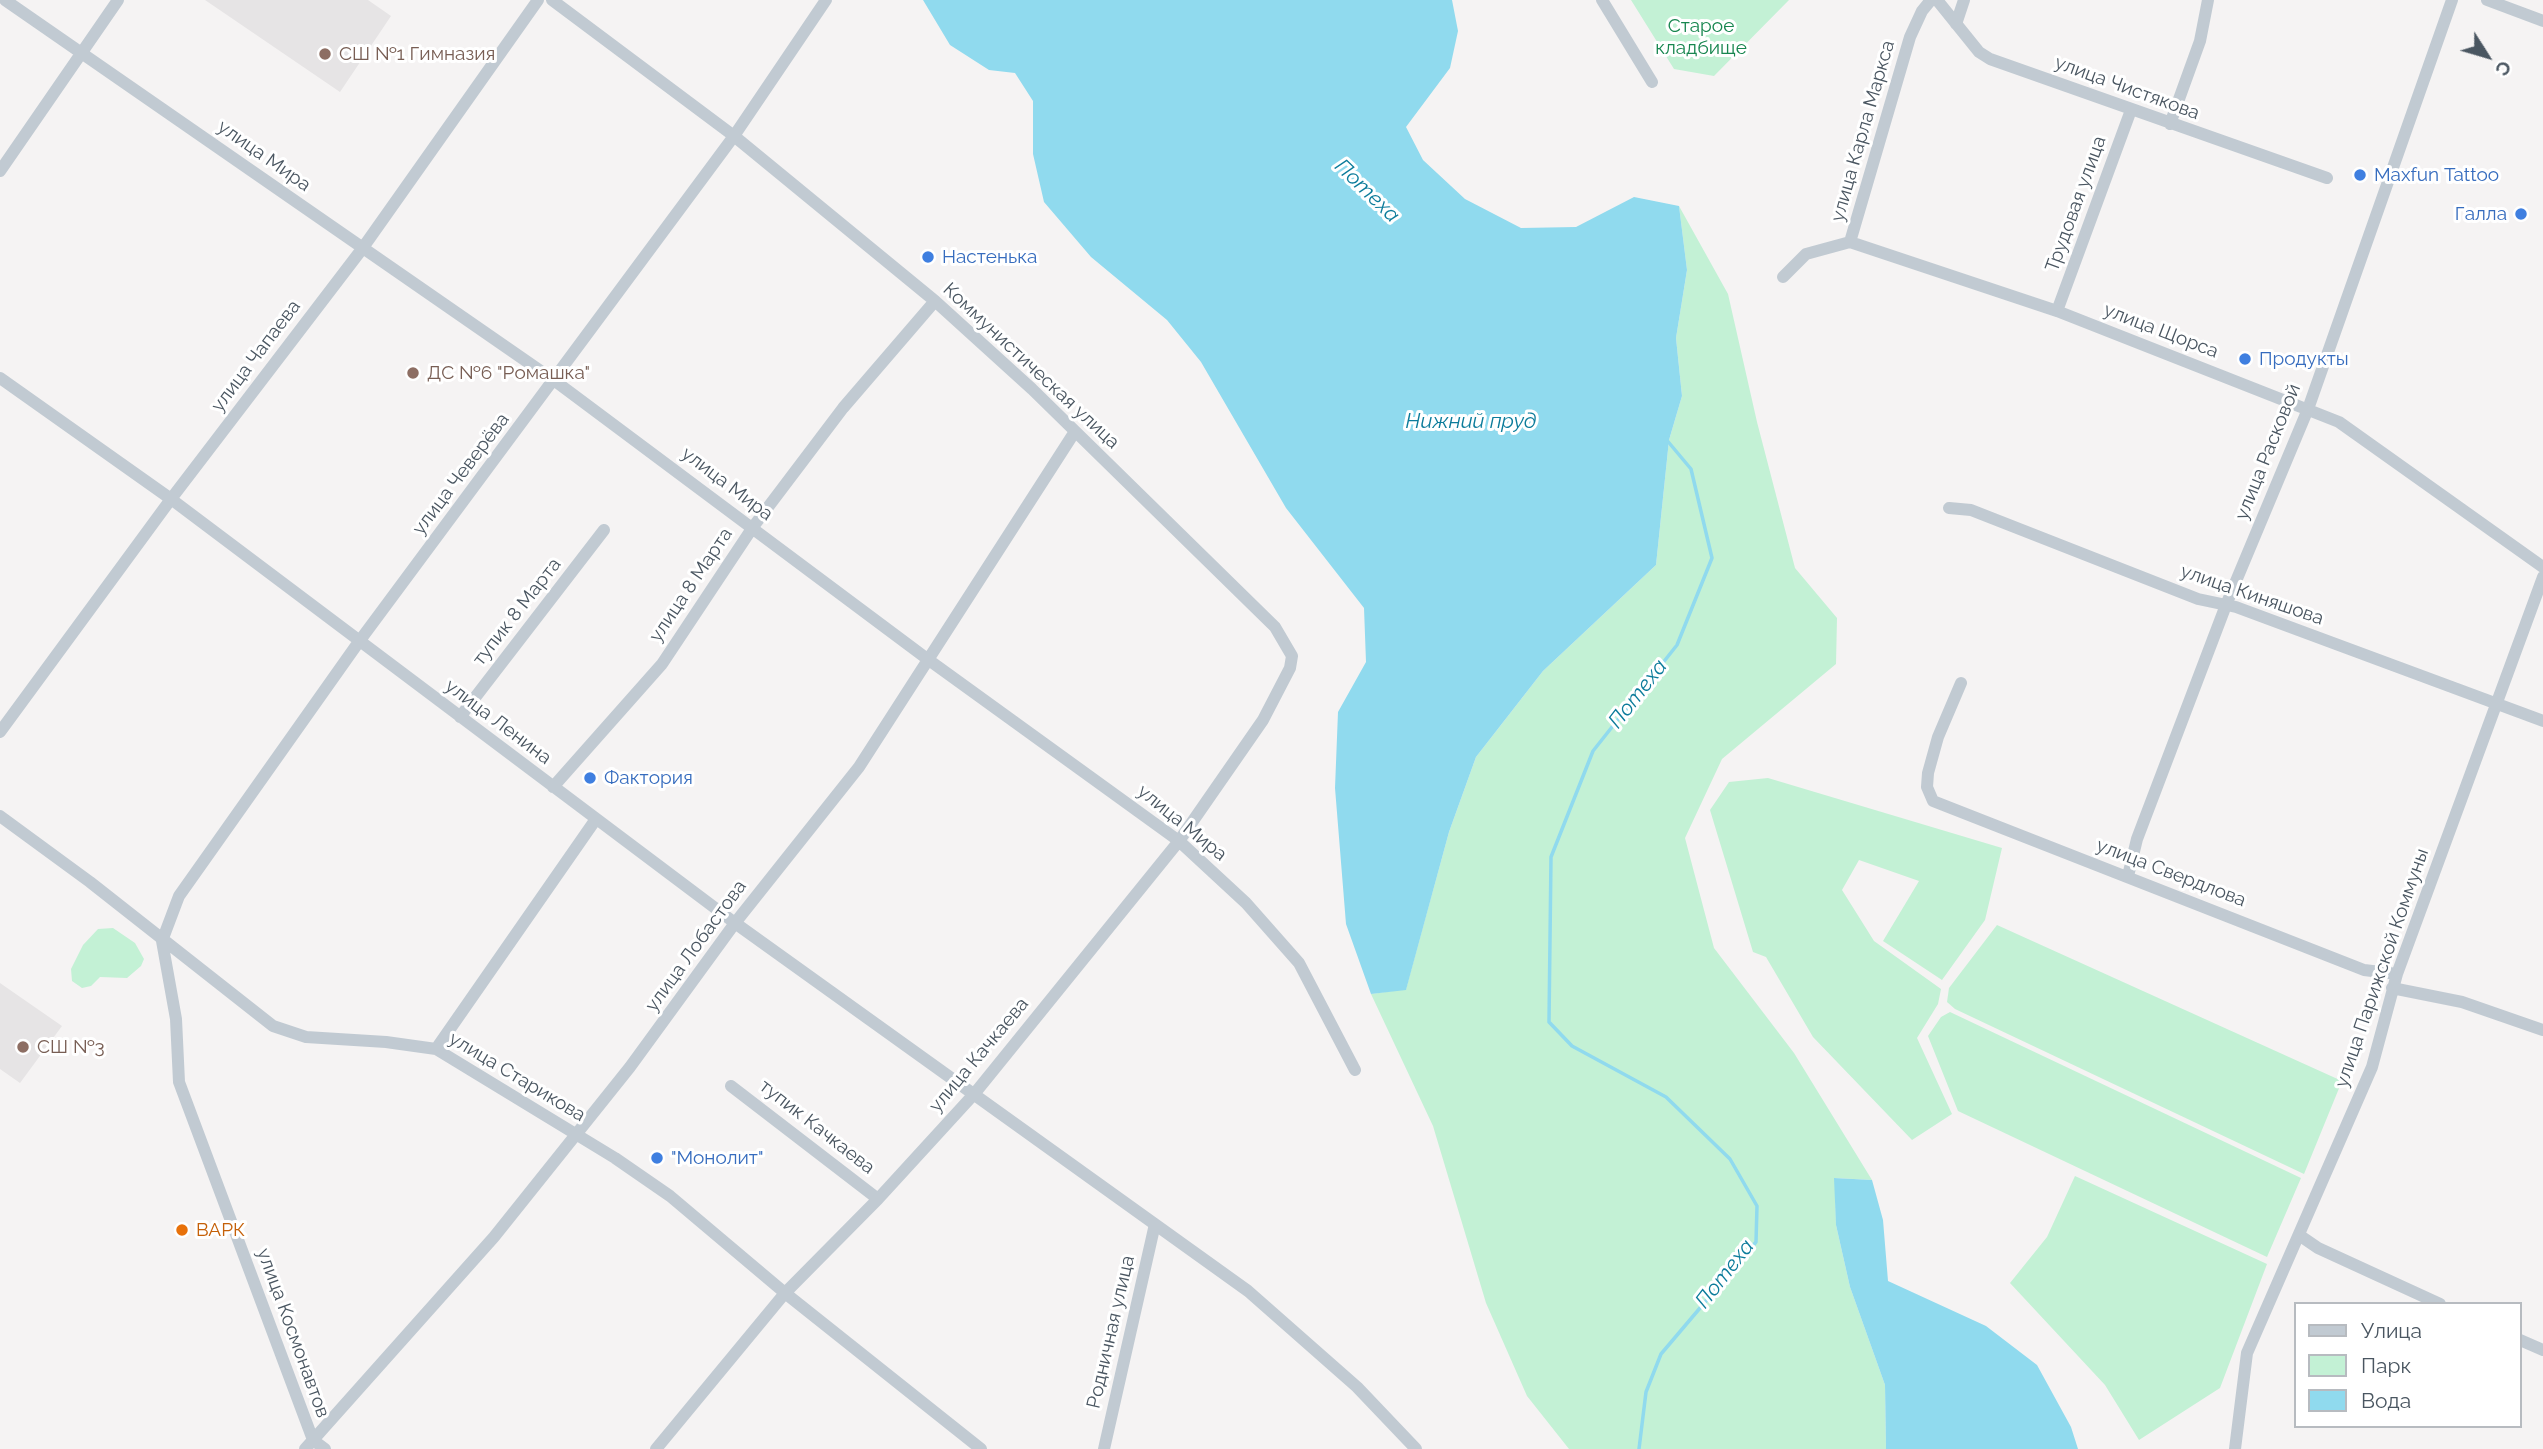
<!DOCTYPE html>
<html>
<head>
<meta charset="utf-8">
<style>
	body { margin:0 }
	#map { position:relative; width:2543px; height:1449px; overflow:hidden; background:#f5f3f3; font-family:Raleway,sans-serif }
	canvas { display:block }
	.legend { position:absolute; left:2294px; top:1302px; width:228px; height:126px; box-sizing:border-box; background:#fff; border:2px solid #b7bbc0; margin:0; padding:9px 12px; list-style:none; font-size:21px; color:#4a5661 }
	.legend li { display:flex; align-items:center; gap:14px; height:35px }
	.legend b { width:35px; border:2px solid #b7bbc0 }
	.north { position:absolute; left:2452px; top:21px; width:70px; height:70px; -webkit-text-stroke:5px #fff; paint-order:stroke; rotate:127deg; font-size:19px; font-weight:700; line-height:28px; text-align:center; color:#4a5661 }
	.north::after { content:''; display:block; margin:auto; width:24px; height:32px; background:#4a5661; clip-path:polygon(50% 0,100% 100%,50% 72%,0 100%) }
</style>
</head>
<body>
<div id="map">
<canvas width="2543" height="1449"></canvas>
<ul class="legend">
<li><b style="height:9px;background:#c1cad2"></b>Улица</li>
<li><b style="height:19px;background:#c3f1d5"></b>Парк</li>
<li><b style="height:19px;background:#90daee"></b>Вода</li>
</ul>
<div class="north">С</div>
</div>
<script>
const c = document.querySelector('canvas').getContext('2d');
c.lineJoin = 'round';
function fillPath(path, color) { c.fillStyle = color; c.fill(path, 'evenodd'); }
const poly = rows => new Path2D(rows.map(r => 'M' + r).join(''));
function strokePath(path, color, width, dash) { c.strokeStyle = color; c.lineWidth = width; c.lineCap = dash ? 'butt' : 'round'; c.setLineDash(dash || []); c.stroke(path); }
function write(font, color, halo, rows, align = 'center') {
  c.font = font + ' Raleway,sans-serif'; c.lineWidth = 6; c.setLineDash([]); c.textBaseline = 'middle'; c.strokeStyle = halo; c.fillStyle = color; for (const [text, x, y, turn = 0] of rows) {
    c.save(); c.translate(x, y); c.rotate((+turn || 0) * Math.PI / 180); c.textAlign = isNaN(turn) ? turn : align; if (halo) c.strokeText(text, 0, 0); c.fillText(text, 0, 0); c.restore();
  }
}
const education = poly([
	[205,0,368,0,391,16,340,92],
	[0,983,62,1026,20,1083,0,1069]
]);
const green = poly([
	[1631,0,1789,0,1714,76,1674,69],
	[1679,206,1728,294,1757,422,1795,568,1837,618,1836,664,1722,759,1685,838,1714,948,1794,1053,1872,1180,1835,1178,1836,1225,1850,1287,1885,1385,1886,1449,1569,1449,1527,1396,1486,1303,1433,1126,1371,994,1406,989,1449,832,1476,757,1543,671,1656,565,1669,440,1682,396,1676,338,1687,270],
	[1768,778,2002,848,1985,920,1942,980,1883,941,1919,881,1859,860,1842,890,1874,941,1941,989,1938,1004,1917,1038,1952,1114,1912,1140,1813,1037,1766,957,1753,952,1710,810,1729,782],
	[1997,925,2342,1081,2304,1174,1955,1009,1947,1002,1949,988],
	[113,928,135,943,144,959,141,966,127,978,100,977,91,986,82,988,72,981,71,969,83,945,98,929],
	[1950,1012,2301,1178,2267,1257,1958,1111,1928,1036,1941,1017],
	[2075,1176,2267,1264,2220,1388,2139,1440,2105,1385,2010,1283,2047,1237]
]);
const water = poly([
	[923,0,1452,0,1458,31,1450,68,1406,127,1423,160,1465,199,1521,228,1576,227,1634,197,1679,206,1687,270,1676,338,1682,396,1669,440,1656,565,1543,671,1476,757,1449,832,1406,990,1371,994,1346,924,1335,788,1338,712,1366,662,1364,608,1286,508,1201,362,1167,320,1091,257,1044,202,1033,154,1033,101,1015,73,989,70,950,45],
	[1834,1178,1872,1180,1883,1220,1888,1281,1986,1326,2037,1365,2071,1427,2078,1449,1886,1449,1885,1385,1850,1287,1836,1225]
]);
const stream = poly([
	[1639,1449,1646,1392,1661,1354,1756,1242,1757,1206,1730,1159,1666,1097,1572,1046,1549,1022,1551,857,1593,751,1677,645,1712,558,1691,469,1665,438]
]);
const minor = poly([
	[5,0,555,381,926,658,1179,841,1246,903,1299,963,1355,1070],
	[552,0,734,136,935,301,1032,389,1275,627,1292,656,1290,668,1263,720,1179,841,975,1093,878,1199,785,1293,656,1449],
	[1602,0,1652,82],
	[1937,0,1979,52,1990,59,2327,178],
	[2487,0,2543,21],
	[1956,24,1964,0],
	[2170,124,2200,41,2208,0],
	[0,171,118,0],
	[1850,242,2057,311,2339,422,2543,567],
	[1783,277,1806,254,1850,242,1910,37,1922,11,1931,0],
	[2057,311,2131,110],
	[0,378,171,499,735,923,1248,1291,1357,1387,1416,1449],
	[1949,508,1971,510,2198,599,2236,607,2543,721],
	[1961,683,1938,737,1928,773,1927,787,1933,801,2364,970,2397,974],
	[460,717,604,530],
	[0,732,171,499,362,249,538,0],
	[553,787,662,664,753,527,843,408,935,301],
	[0,816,90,882,273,1026,306,1037,386,1042,436,1049,615,1158,670,1196,785,1293,981,1449],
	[2128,876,2137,839,2226,605,2308,409,2452,0],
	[2392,988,2462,1002,2543,1030],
	[436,1049,596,819],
	[731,1086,878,1199],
	[2299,1235,2318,1248,2440,1304],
	[2520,1340,2543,1350],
	[305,1449,494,1237,630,1067,735,923,859,767,1074,433],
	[325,1449,313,1440,179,1082,176,1019,162,941,179,896,358,643,734,136,826,0],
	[1104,1449,1155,1224],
	[2235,1449,2247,1353,2372,1067,2397,974,2543,577]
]);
const markers = [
	[325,54,7,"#8d6e63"],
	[2360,175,7,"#3f7fe0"],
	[2521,214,7,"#3f7fe0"],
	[928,257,7,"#3f7fe0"],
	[2245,359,7,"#3f7fe0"],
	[413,373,7,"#8d6e63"],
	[590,778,7,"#3f7fe0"],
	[23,1047,7,"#8d6e63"],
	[657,1158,7,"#3f7fe0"],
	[182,1230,7,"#e8710a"]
];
const parkNames = [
	["Старое",1701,26],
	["кладбище",1701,48]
];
const educationNames = [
	["СШ №1 Гимназия",339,54],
	["ДС №6 \"Ромашка\"",427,373],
	["СШ №3",37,1047]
];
const streetNames = [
	["улица Чистякова",2127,88,20],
	["улица Карла Маркса",1863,131,-74],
	["улица Мира",264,156,35],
	["Трудовая улица",2076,204,-70],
	["улица Щорса",2161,331,21],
	["улица Чапаева",256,356,-53],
	["Коммунистическая улица",1031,366,43],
	["улица Расковой",2268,452,-68],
	["улица Чеверёва",461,474,-53],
	["улица Мира",727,484,37],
	["улица 8 Марта",691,585,-56],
	["улица Киняшова",2252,595,19],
	["тупик 8 Марта",517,612,-52],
	["улица Ленина",498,722,37],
	["улица Мира",1182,823,39],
	["улица Свердлова",2171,873,21],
	["улица Лобастова",696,946,-54],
	["улица Парижской Коммуны",2382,968,-71],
	["улица Качкаева",979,1055,-50],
	["улица Старикова",517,1077,31],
	["тупик Качкаева",817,1127,38],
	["Родничная улица",1111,1332,-77],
	["улица Космонавтов",293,1333,70]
];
const shopNames = [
	["Maxfun Tattoo",2374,175],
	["Галла",2507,214,"right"],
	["Настенька",942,257],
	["Продукты",2259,359],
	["Фактория",604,778],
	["\"Монолит\"",671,1158]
];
const foodNames = [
	["ВАРК",196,1230]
];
const waterNames = [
	["Потеха",1367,191,44],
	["Нижний пруд",1471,422],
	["Потеха",1638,694,-52],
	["Потеха",1725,1274,-52]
];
fillPath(education, '#e6e4e5');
fillPath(green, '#c3f1d5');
fillPath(water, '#90daee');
strokePath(stream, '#90daee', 3.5);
strokePath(minor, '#c1cad2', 12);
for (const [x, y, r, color] of markers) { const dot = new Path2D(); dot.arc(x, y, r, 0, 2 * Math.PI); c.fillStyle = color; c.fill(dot); strokePath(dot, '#fff', 2.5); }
write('19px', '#17864f', '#fff', parkNames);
write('19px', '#785e54', '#fff', educationNames, 'left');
write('19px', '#4a5661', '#fff', streetNames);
write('19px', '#366cbe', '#fff', shopNames, 'left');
write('19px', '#c56008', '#fff', foodNames, 'left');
write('italic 21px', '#0c7c9b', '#fff', waterNames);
</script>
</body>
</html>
